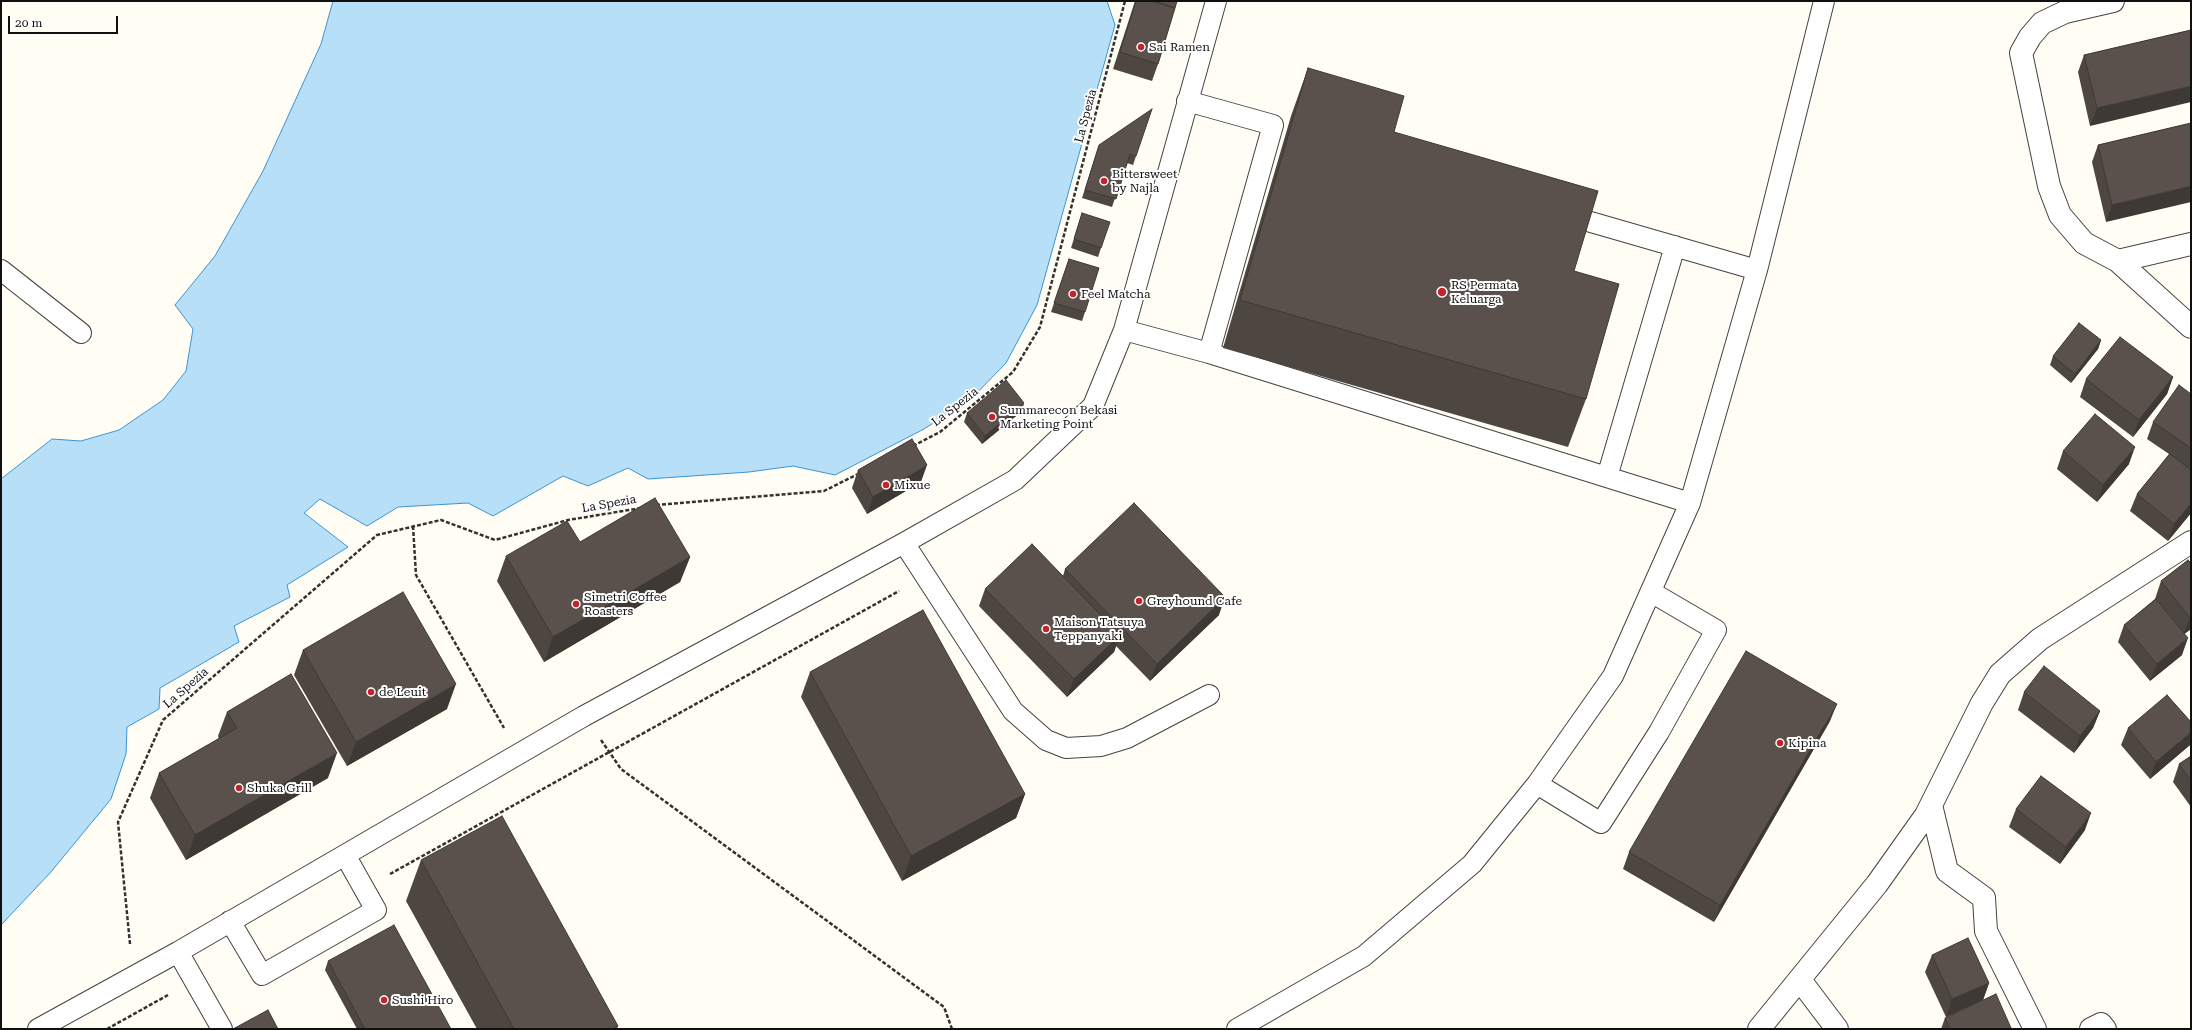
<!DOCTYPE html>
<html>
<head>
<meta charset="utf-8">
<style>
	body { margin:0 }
	#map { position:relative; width:2192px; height:1030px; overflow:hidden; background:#fffdf4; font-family:"Roboto Serif",serif }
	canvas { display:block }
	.frame { position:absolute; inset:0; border:2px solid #101010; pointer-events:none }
	.scale { position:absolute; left:8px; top:16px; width:110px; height:18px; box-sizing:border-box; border:2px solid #101010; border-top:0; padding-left:5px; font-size:12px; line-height:14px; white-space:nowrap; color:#101010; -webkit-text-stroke:3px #fff; paint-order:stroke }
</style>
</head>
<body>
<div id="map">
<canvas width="2192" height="1030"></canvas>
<div class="frame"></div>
<div class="scale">20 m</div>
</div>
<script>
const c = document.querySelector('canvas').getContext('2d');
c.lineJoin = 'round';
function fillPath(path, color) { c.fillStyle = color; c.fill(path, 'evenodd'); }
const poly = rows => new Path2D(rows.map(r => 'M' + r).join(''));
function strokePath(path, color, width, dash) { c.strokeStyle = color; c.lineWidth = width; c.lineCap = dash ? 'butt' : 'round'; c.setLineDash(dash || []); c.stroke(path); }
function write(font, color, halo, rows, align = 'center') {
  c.font = font + ' "Roboto Serif",serif'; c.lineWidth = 4; c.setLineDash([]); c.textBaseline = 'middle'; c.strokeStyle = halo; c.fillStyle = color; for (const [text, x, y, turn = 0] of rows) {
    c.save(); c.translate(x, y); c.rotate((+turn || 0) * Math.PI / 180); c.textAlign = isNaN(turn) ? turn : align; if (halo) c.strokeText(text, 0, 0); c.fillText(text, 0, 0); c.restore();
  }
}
const water = poly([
	[333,1,1107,1,1115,25,1037,305,1006,363,971,399,924,429,835,475,793,466,749,472,648,479,628,468,588,486,563,476,493,516,468,503,398,507,367,526,320,499,304,513,348,547,287,585,290,597,234,626,239,642,160,688,159,709,127,727,126,754,111,799,50,873,1,925,1,479,52,439,81,441,119,430,163,400,186,371,193,329,175,305,215,256,263,171,321,44,333,1]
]);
const path = poly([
	[913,446,940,432,1013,372,1040,327,1125,1],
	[656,505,824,491,858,474],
	[413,526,416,575,504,728],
	[601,740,621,769,944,1007,952,1029],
	[390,874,899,591],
	[130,944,118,822,163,720,377,535,441,520,495,540,568,520,641,508],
	[107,1029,168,995]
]);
const lane = poly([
	[1563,214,1757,270],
	[1,270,81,333],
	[1124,330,1209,353,1273,125,1187,101],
	[1209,353,1690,503],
	[1607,477,1675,246],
	[904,543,1013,711,1046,740,1066,748,1101,746,1127,738,1209,695],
	[1537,784,1601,823,1659,732,1716,630,1651,592],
	[230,921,262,975,376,910,345,855],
	[178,952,222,1029],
	[38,1029,178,952,584,716,904,543,1015,480,1093,406,1124,330,1216,1],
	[1237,1029,1364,956,1472,864,1537,784,1613,676,1690,503,1757,270,1824,1]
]);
const street = poly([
	[2113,1,2065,12,2042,23,2030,37,2021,53,2049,186,2060,215,2084,243,2118,261,2191,327],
	[2118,261,2191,244],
	[1931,805,1947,871,1984,898,1986,931,2035,1029],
	[1800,980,1837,1029],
	[1759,1029,1877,884,1926,815,1982,703,2000,674,2040,639,2191,542],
	[2091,1029,2101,1024,2105,1029]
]);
const wall = poly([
	[1135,1,1177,1,1158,64,1152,81,1113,69],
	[2191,30,2090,126,2078,72,2084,55],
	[1308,68,1394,132,1574,271,1586,399,1568,447,1223,348,1291,116],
	[2191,123,2106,222,2092,162,2098,145],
	[1099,145,1136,156,1133,165,1127,163,1112,207,1082,198],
	[1082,213,1101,248,1098,257,1071,248],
	[1069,259,1085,312,1082,321,1051,312],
	[2101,340,2098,349,2071,383,2050,365,2053,356],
	[2173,377,2167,394,2133,437,2080,397,2086,379],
	[2191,394,2191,513,2168,541,2130,511,2137,494,2169,454,2147,439,2153,422],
	[1024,403,1021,412,982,444,964,422,967,413],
	[2063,451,2129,464,2097,502,2057,469],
	[858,470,921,482,867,514,852,488],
	[506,556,690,557,680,582,544,662,497,581],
	[2188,560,2191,629,2184,634,2182,655,2150,681,2118,642,2124,625,2155,599,2161,581],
	[1065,569,1219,615,1150,681,1116,646,1114,652,1067,697,979,606,985,589,1063,576],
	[303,650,447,709,347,766,294,675],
	[810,672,1025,794,1016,818,902,881,801,697],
	[2024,692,2100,711,2093,728,2074,753,2018,710],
	[227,712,328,778,186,860,150,798,159,773,219,739,218,736],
	[1830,721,1714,922,1623,869,1629,852],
	[2128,728,2190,745,2150,779,2121,745],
	[2191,756,2191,807,2173,782,2179,764],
	[2016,809,2085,830,2060,864,2009,827],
	[421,860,618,1026,617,1029,477,1029,406,901],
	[1932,955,1989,983,1983,1000,1946,1017,1925,972],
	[328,961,451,1029,357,1029,325,970],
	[1945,1018,2011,1028,2010,1029,1941,1029]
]);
const shadedWall = poly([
	[2191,86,2191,102,2090,126,2097,108],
	[2191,186,2191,202,2106,222,2112,205],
	[2101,340,2098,349,2071,383,2075,374],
	[2173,377,2167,394,2133,437,2139,420],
	[1024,403,1021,412,982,444,985,436],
	[2135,447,2129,464,2097,502,2103,485],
	[927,465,921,482,867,514,873,497],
	[2191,504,2191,513,2168,541,2174,524],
	[690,557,680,582,544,662,553,637],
	[1225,597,1219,615,1150,681,1157,664],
	[2191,616,2191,629,2183,635,2190,618],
	[1120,635,1114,652,1067,697,1074,679],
	[2188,638,2182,655,2150,681,2157,664],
	[456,684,447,709,347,766,356,742],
	[1837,704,1830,721,1714,922,1720,905],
	[2100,711,2093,728,2074,753,2080,736],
	[2191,732,2191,742,2190,745,2150,779,2156,762],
	[337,753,328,778,186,860,195,835],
	[1025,794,1016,818,902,881,911,856],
	[2091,813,2085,830,2060,864,2066,847],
	[1989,983,1983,1000,1946,1017,1952,999]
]);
const building = poly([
	[1136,1,1152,1,1175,8,1158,64,1120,52,1136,1],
	[1152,1,1177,1,1175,8,1152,1],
	[2191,30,2191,86,2097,108,2084,55,2191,30],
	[1308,68,1404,96,1394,132,1598,191,1574,271,1619,284,1586,399,1240,300,1308,68],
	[1152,109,1136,156,1130,154,1116,199,1085,190,1099,145,1152,109],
	[2191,123,2191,186,2112,205,2098,145,2191,123],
	[1082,213,1110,222,1101,248,1074,239,1082,213],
	[1069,259,1099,268,1085,312,1054,303,1069,259],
	[2079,323,2101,340,2075,374,2053,356,2079,323],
	[2120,337,2173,377,2139,420,2086,379,2120,337],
	[1006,380,1024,403,985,436,967,413,1006,380],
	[2179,385,2191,394,2191,448,2153,422,2179,385],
	[2095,414,2135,447,2103,485,2063,451,2095,414],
	[912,439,927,465,873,497,858,470,912,439],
	[2170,454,2191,470,2191,504,2174,524,2137,494,2170,454],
	[655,498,690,557,553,637,506,556,567,521,580,542,655,498],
	[1134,503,1225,597,1157,664,1065,569,1134,503],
	[1032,544,1120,635,1074,679,985,589,1032,544],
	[2188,560,2191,563,2191,616,2190,618,2161,581,2188,560],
	[403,592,456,684,356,742,303,650,403,592],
	[2156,599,2188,638,2157,664,2124,625,2156,599],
	[923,610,1025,794,911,856,810,672,923,610],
	[1746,651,1837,704,1720,905,1629,852,1746,651],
	[2044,666,2100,711,2080,736,2024,692,2044,666],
	[291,674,337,753,195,835,159,773,237,728,227,712,291,674],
	[2167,695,2191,722,2191,732,2156,762,2128,728,2167,695],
	[2191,756,2191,781,2179,764,2191,756],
	[2041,776,2091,813,2066,847,2016,809,2041,776],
	[502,816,618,1026,613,1029,514,1029,421,860,502,816],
	[394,925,451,1029,365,1029,328,961,394,925],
	[1968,938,1989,983,1952,999,1932,955,1968,938],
	[1996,994,2011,1028,2008,1029,1950,1029,1945,1018,1996,994],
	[268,1010,278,1029,233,1029,268,1010]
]);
const markers = [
	[1141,47,4,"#c5232b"],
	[1104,181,4,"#c5232b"],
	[1442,292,5,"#c5232b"],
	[1073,294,4,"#c5232b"],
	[992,417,4,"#c5232b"],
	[886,485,4,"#c5232b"],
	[1139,601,4,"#c5232b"],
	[576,604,4,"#c5232b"],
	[1046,629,4,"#c5232b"],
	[371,692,4,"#c5232b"],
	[1780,743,4,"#c5232b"],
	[239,788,4,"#c5232b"],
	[384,1000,4,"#c5232b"]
];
const poiNames = [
	["Sai Ramen",1149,47],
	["Bittersweet",1112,174],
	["by Najla",1112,188],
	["RS Permata",1451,285],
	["Keluarga",1451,299],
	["Feel Matcha",1081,294],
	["Summarecon Bekasi",1000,410],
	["Marketing Point",1000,424],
	["Mixue",894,485],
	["Simetri Coffee",584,597],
	["Roasters",584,611],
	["Greyhound Cafe",1147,601],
	["Maison Tatsuya",1054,622],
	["Teppanyaki",1054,636],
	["de Leuit",379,692],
	["Kipina",1788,743],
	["Shuka Grill",247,788],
	["Sushi Hiro",392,1000]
];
const streetNames = [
	["La Spezia",1086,116,-75],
	["La Spezia",955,407,-38],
	["La Spezia",609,504,-10],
	["La Spezia",186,688,-41]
];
fillPath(water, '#b7dff8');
strokePath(water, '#3c95d1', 1);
strokePath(lane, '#434343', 22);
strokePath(street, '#434343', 24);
strokePath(path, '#323232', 2.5, [4, 2]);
strokePath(lane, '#fff', 20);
strokePath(street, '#fff', 22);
fillPath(wall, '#4d4641');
fillPath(shadedWall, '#3f3935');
fillPath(building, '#5a514c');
strokePath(building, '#3f3935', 1);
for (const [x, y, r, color] of markers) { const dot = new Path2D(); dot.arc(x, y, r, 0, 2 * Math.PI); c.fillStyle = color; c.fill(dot); strokePath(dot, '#fff', 1.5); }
write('12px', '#101010', '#fff', poiNames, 'left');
write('12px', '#101010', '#fff', streetNames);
</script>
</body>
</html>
